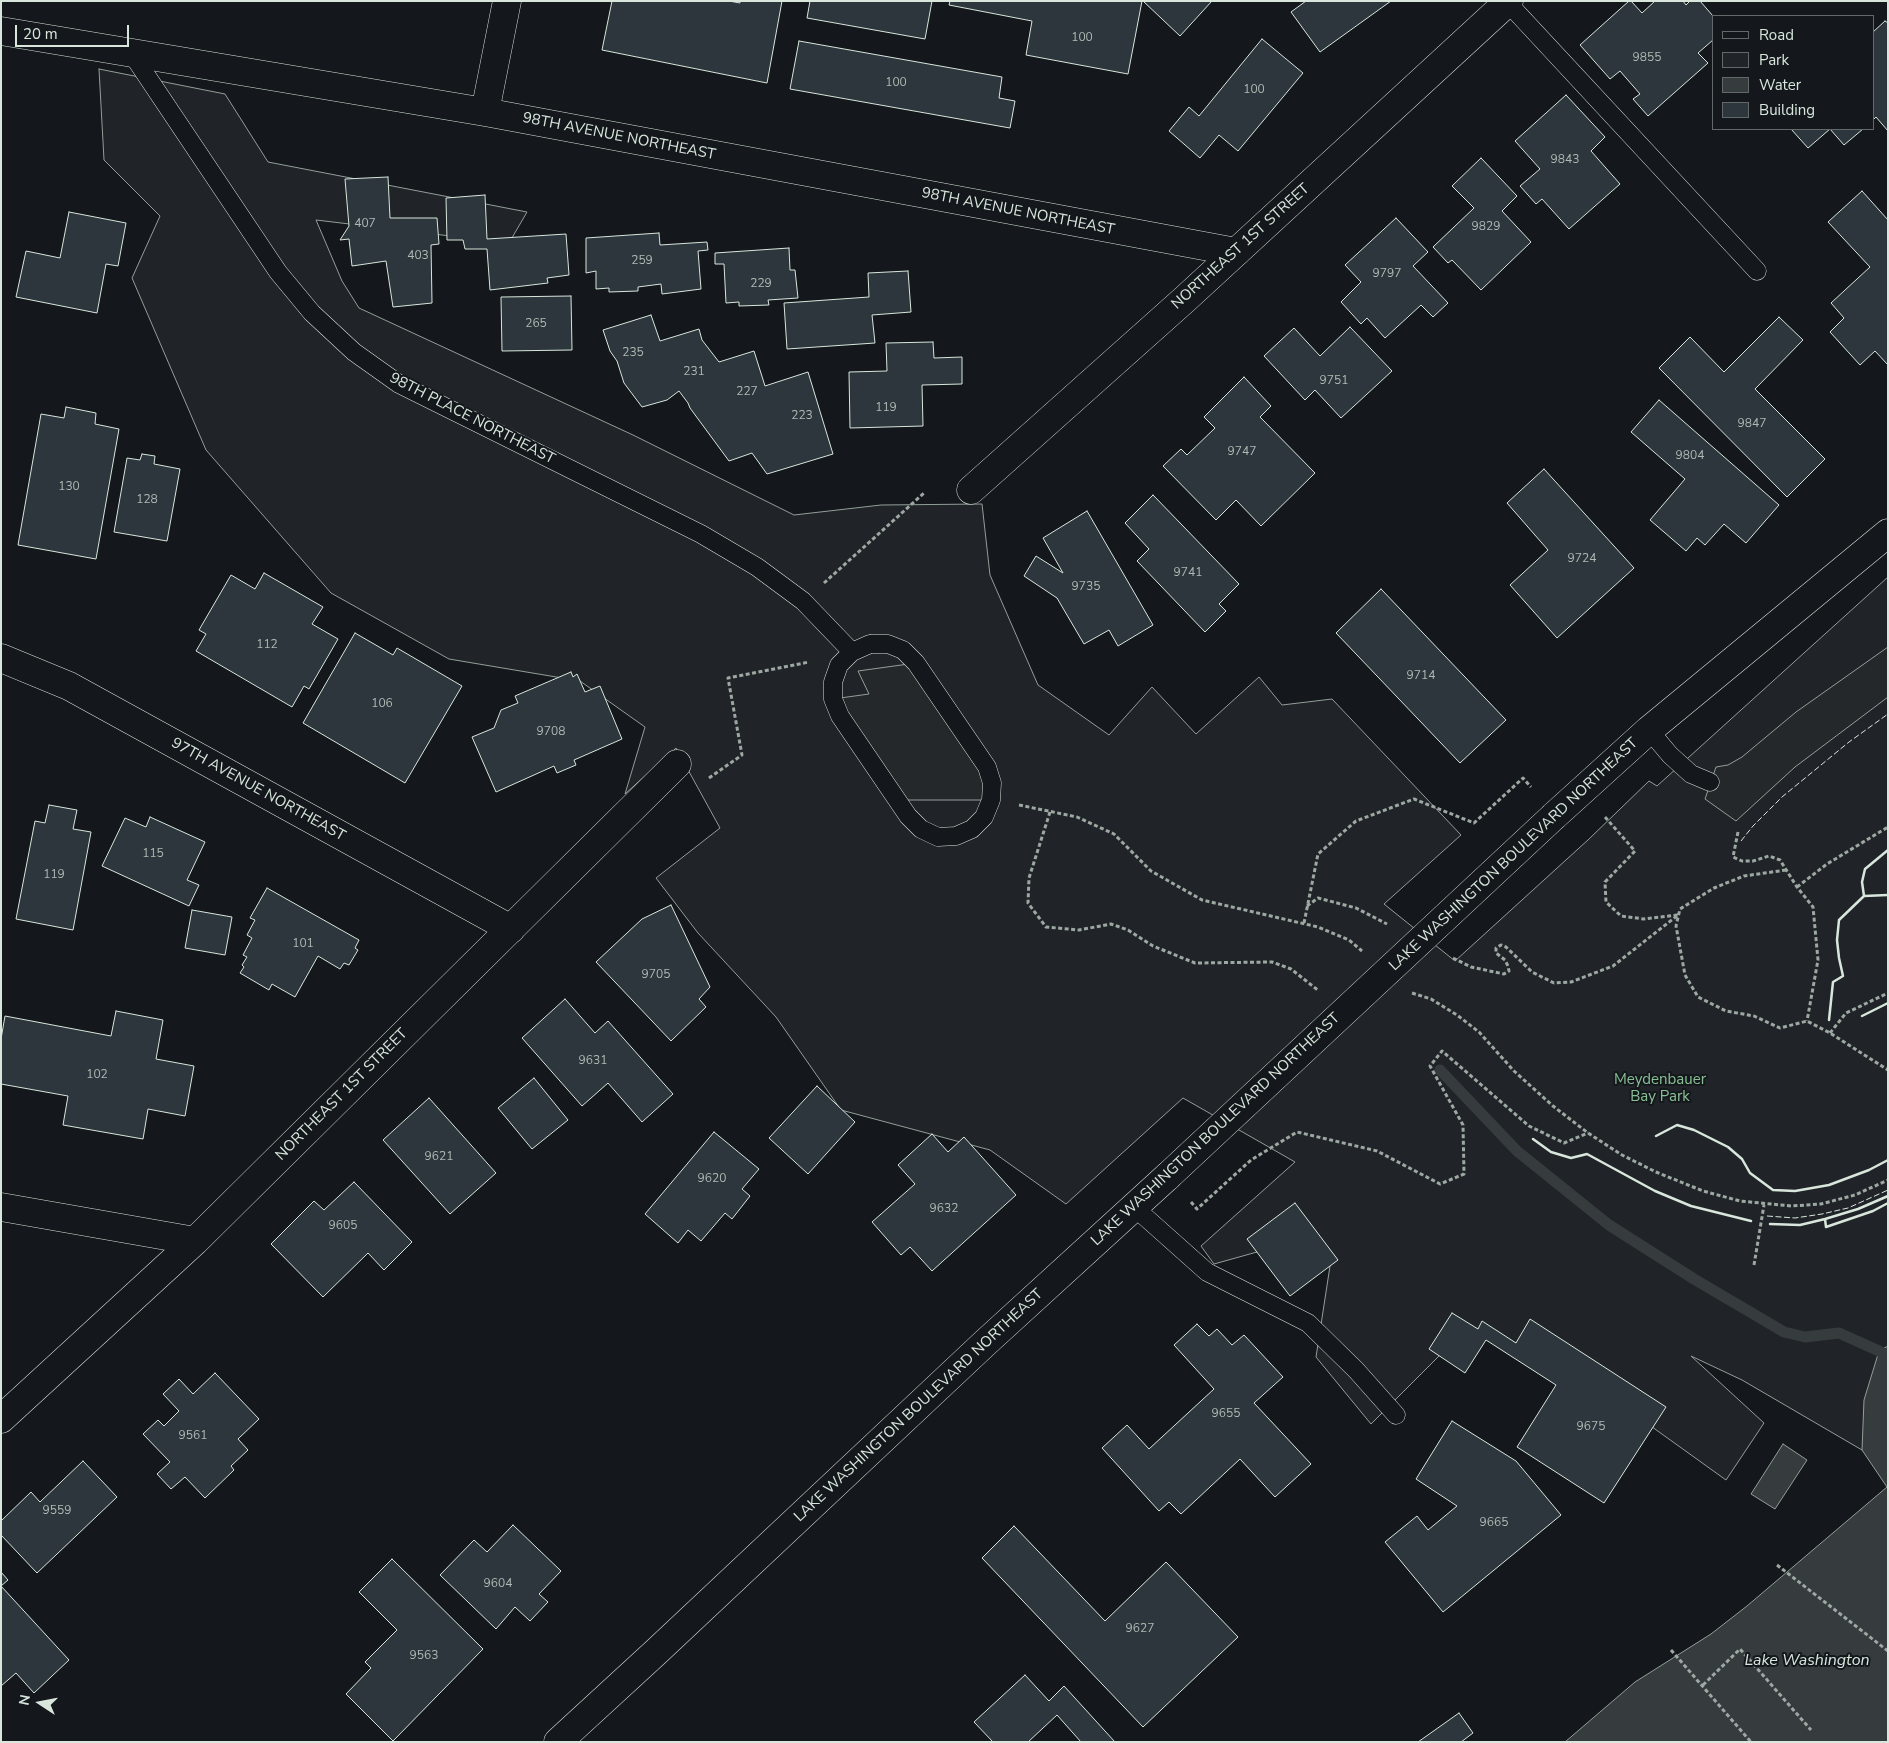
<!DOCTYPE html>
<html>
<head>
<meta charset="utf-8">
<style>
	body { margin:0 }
	#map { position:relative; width:1889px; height:1743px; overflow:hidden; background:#14181c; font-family:"Nunito Sans",sans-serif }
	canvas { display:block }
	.frame { position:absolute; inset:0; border:2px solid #d8e6dc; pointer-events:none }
	.legend { position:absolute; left:1712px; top:15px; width:162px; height:115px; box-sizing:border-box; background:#14181c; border:1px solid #626a69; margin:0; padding:6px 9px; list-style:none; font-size:15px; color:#d8e6dc }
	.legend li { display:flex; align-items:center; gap:10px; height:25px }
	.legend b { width:25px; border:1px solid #626a69 }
	.north { position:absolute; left:15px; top:1678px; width:50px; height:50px; -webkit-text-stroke:4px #14181c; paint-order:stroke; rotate:281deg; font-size:14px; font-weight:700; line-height:20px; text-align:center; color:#d8e6dc }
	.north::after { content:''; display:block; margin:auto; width:18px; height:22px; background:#d8e6dc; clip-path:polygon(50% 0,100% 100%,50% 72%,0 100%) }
	.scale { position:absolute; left:15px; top:25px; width:114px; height:22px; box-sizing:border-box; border:2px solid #d8e6dc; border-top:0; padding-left:6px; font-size:15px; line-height:18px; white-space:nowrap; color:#d8e6dc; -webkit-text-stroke:4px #14181c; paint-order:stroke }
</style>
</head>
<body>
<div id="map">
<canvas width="1889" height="1743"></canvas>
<div class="frame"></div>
<ul class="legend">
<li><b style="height:6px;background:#14181c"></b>Road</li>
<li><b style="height:14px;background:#202428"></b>Park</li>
<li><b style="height:14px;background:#363b3e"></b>Water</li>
<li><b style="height:14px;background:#2c363c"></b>Building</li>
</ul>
<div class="north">N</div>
<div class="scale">20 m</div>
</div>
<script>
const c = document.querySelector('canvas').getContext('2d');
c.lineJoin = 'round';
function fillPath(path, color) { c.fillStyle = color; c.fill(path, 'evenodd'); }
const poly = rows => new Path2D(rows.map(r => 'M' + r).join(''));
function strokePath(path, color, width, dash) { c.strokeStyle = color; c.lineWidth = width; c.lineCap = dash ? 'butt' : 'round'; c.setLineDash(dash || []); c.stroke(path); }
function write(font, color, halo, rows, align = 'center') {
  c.font = font + ' "Nunito Sans",sans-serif'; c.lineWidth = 4; c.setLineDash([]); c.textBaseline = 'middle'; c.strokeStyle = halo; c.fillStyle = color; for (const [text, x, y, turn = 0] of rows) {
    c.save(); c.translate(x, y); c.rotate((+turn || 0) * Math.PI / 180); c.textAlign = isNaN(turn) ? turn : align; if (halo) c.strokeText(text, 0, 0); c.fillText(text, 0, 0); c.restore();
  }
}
const green = poly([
	[99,69,225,94,268,162,527,212,509,243,316,220,342,281,359,308,633,435,794,515,881,505,982,504,990,575,1038,685,1109,735,1152,687,1196,734,1259,677,1282,705,1332,699,1461,835,1384,904,1455,961,1589,839,1649,781,1657,786,1888,577,1888,1474,1862,1450,1742,1380,1691,1356,1764,1423,1726,1480,1556,1358,1469,1326,1371,1424,1316,1357,1330,1266,1282,1245,1214,1264,1201,1246,1295,1162,1183,1098,1066,1204,990,1150,841,1110,776,1017,698,933,656,878,720,828,676,748,625,794,645,727,580,681,449,659,331,593,206,450,132,278,160,216,104,160,99,69]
]);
const parking = poly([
	[1888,647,1888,697,1795,767,1736,821,1705,799,1716,767,1728,765,1742,757,1796,712,1888,647],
	[916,663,987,767,991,800,897,800,833,699,869,694,858,671,916,663]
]);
const water = poly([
	[1888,1346,1888,1742,1565,1742,1635,1682,1711,1634,1747,1606,1887,1487,1862,1450,1864,1400,1879,1351,1888,1346],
	[1783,1444,1807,1460,1775,1509,1751,1494,1783,1444]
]);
const stream = poly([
	[1440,1070,1517,1151,1609,1225,1694,1279,1784,1332,1805,1337,1839,1333,1879,1351,1888,1357]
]);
const building = poly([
	[612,1,729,1,740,3,740,1,782,1,767,83,602,50,612,1],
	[810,1,932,1,925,39,807,18,810,1],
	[950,1,1142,1,1128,74,1026,55,1032,21,949,5,950,1],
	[1143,1,1212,1,1180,36,1143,1],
	[1306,1,1391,1,1320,52,1291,12,1306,1],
	[1629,1,1631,1,1642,13,1655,1,1683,1,1686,5,1690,1,1700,1,1713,16,1713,40,1698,53,1708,63,1648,116,1633,99,1640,94,1620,71,1610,79,1580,45,1629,1],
	[1885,21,1888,23,1888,131,1876,117,1873,120,1873,32,1885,21],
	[1262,39,1303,73,1238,151,1219,135,1200,158,1169,131,1189,107,1199,116,1262,39],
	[799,41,1002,77,999,98,1015,101,1010,128,790,89,799,41],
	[1566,95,1605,137,1591,151,1620,184,1569,229,1542,199,1536,204,1520,186,1540,169,1515,141,1566,95],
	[1791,129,1863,129,1844,145,1830,129,1808,148,1791,129],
	[1481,158,1517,196,1502,211,1531,242,1481,290,1452,260,1448,263,1433,247,1474,208,1452,186,1481,158],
	[388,177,390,218,437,218,439,244,431,245,432,303,393,307,386,261,352,266,349,239,340,240,349,226,345,179,388,177],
	[1862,191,1888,220,1888,365,1875,351,1860,365,1830,332,1844,318,1831,303,1870,267,1828,222,1862,191],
	[485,195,487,239,566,234,569,275,547,278,548,283,490,290,487,249,465,249,463,240,447,240,446,198,485,195],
	[69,212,126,223,118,266,106,264,97,313,16,297,26,251,60,258,69,212],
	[1396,218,1428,252,1413,266,1448,303,1433,317,1421,305,1385,338,1367,318,1361,324,1341,302,1361,282,1345,265,1396,218],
	[659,233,660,245,707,242,708,250,698,251,701,289,662,294,661,284,638,287,638,291,609,292,609,288,596,289,596,271,586,273,586,238,659,233],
	[789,248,790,270,795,270,798,298,768,300,769,305,739,306,739,302,726,303,724,264,715,264,715,253,789,248],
	[908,271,911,312,872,315,875,343,787,349,784,303,869,297,868,273,908,271],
	[571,296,572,350,502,351,501,297,571,296],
	[651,315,660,341,699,329,702,340,719,362,754,351,765,386,808,372,833,454,767,474,752,453,729,461,690,408,688,403,679,391,667,400,642,407,624,383,617,361,610,351,603,330,651,315],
	[1779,317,1803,340,1755,389,1825,459,1787,497,1659,368,1690,337,1724,372,1779,317],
	[1350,327,1392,371,1341,418,1315,390,1305,400,1264,356,1294,328,1320,356,1350,327],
	[933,342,934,358,962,357,962,384,922,385,923,426,850,428,849,372,887,371,886,343,933,342],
	[1244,377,1271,406,1260,417,1315,473,1261,526,1236,500,1216,520,1163,466,1181,449,1187,455,1215,428,1204,417,1244,377],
	[1659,400,1779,505,1746,543,1724,524,1705,545,1697,538,1686,551,1650,520,1685,479,1631,432,1659,400],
	[66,407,96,413,95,424,119,429,96,559,18,545,41,414,64,418,66,407],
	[142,454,155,456,154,464,180,469,167,541,114,532,127,458,140,460,142,454],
	[1544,469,1634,568,1557,638,1510,585,1548,550,1507,503,1544,469],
	[1153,495,1239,584,1219,604,1226,611,1205,632,1137,561,1149,549,1125,523,1153,495],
	[1087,511,1153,625,1118,646,1109,630,1084,644,1057,598,1024,576,1036,556,1063,573,1043,538,1087,511],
	[264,573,323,607,312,624,338,639,309,689,304,686,292,707,196,651,206,634,199,630,231,575,255,589,264,573],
	[1381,589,1506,720,1460,763,1336,633,1381,589],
	[355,633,393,655,397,648,462,686,405,783,303,723,355,633],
	[571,672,573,677,577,674,585,692,600,686,622,739,574,760,576,765,557,773,554,766,496,792,472,737,494,728,501,710,518,703,515,696,571,672],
	[49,805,77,810,73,829,91,832,73,930,16,919,35,821,45,823,49,805],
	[150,817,205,842,187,880,199,885,189,906,102,866,125,818,146,827,150,817],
	[267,888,359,940,355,948,358,950,349,965,344,963,340,969,318,956,295,997,272,984,269,990,240,973,244,967,242,965,247,957,243,955,252,938,247,935,255,920,250,918,267,888],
	[671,905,710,987,699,999,706,1007,671,1041,596,962,642,919,671,905],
	[192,910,232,917,225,955,185,948,192,910],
	[565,999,595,1033,608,1021,673,1094,642,1122,608,1083,582,1106,522,1038,565,999],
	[116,1011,163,1020,156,1059,194,1066,185,1116,148,1109,143,1139,63,1125,68,1096,1,1084,1,1039,5,1016,111,1036,116,1011],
	[534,1078,568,1120,532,1149,498,1108,534,1078],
	[817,1086,855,1122,808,1174,769,1138,817,1086],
	[429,1098,496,1173,450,1214,383,1140,429,1098],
	[714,1132,759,1169,742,1189,750,1196,732,1219,725,1213,701,1241,688,1230,678,1243,645,1214,714,1132],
	[932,1134,948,1152,964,1137,1016,1195,932,1271,910,1247,901,1255,872,1222,915,1184,898,1165,932,1134],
	[354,1182,412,1242,384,1270,368,1253,323,1297,271,1244,314,1201,324,1210,354,1182],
	[1295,1203,1338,1260,1290,1296,1247,1239,1295,1203],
	[1452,1313,1478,1329,1482,1321,1516,1343,1530,1319,1666,1407,1604,1503,1517,1447,1556,1385,1486,1340,1465,1373,1429,1349,1452,1313],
	[1197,1324,1209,1336,1217,1329,1232,1345,1244,1335,1283,1377,1254,1403,1311,1464,1275,1497,1240,1459,1181,1514,1169,1502,1159,1511,1102,1448,1127,1425,1149,1449,1214,1389,1174,1345,1197,1324],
	[215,1373,259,1419,238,1439,248,1450,231,1466,234,1470,205,1498,185,1477,171,1489,157,1474,170,1462,143,1434,158,1420,164,1426,179,1411,163,1394,179,1379,193,1394,215,1373],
	[1452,1421,1516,1461,1561,1515,1443,1612,1385,1542,1417,1516,1428,1530,1457,1506,1416,1479,1452,1421],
	[83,1461,117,1497,37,1573,1,1535,1,1521,31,1492,40,1502,83,1461],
	[513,1525,561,1571,539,1594,548,1602,530,1621,515,1607,496,1629,440,1575,474,1540,487,1552,513,1525],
	[1014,1526,1105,1621,1166,1562,1238,1637,1143,1727,982,1558,1014,1526],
	[392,1559,483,1649,393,1741,346,1694,371,1668,365,1662,397,1630,359,1592,392,1559],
	[1,1572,8,1580,1,1586,1,1572],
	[1,1586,69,1660,34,1693,16,1673,1,1686,1,1586],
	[1025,1675,1049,1701,1064,1686,1115,1742,1081,1742,1057,1715,1028,1742,993,1742,974,1722,1025,1675],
	[1459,1713,1473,1733,1461,1742,1418,1742,1459,1713]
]);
const path = poly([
	[824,583,924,493],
	[709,778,742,755,728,678,809,662],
	[1019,805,1077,817,1114,834,1151,871,1202,900,1318,927,1349,940,1362,951],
	[1050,812,1029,878,1028,903,1046,927,1079,930,1111,924,1128,930,1153,946,1195,963,1272,962,1291,969,1319,991],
	[1605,817,1635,851,1605,882,1606,902,1621,916,1644,919,1678,915],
	[1738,832,1733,857,1742,861,1753,861,1769,856,1780,860,1797,887,1813,907,1818,960,1807,1021],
	[1786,870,1744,876,1714,888,1680,909,1676,926,1685,975,1698,997,1726,1011,1754,1016,1780,1028,1807,1021,1830,1033,1888,1070],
	[1797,887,1827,864,1888,827],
	[1307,906,1318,898,1356,908,1387,924],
	[1304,923,1318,854,1356,821,1414,799,1474,823,1523,778,1531,787],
	[1453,958,1471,967,1504,974,1509,971,1508,966,1505,960,1496,953,1496,948,1501,945,1506,947,1532,972,1554,983,1571,982,1613,966,1678,915],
	[1412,993,1431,999,1457,1015,1479,1032,1514,1071,1553,1106,1588,1133,1622,1155,1656,1172,1703,1191,1740,1201,1791,1206,1821,1204,1855,1195,1888,1180],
	[1830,1033,1846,1013,1888,993],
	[1191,1202,1197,1209,1251,1160,1297,1132,1377,1151,1440,1184,1464,1174,1463,1125,1430,1066,1442,1051,1529,1126,1564,1143,1588,1133],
	[1754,1265,1764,1205],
	[1777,1565,1888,1651],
	[1671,1650,1751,1742],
	[1703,1685,1740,1649,1811,1730]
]);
const service = poly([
	[1508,3,1757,271],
	[132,54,278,272,312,313,354,352,399,384,701,534,757,567,803,601,852,652],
	[870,644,888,644,903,650,916,663,987,767,992,783,991,800,984,817,972,829,956,836,938,837,921,829,908,816,840,716,833,699,833,682,839,665,852,652,870,644],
	[1649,730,1670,755,1691,774,1710,782],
	[1134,1207,1207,1272,1308,1323,1356,1370,1396,1415]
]);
const minor = poly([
	[1,31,485,112,1236,252],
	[485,112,507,1],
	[1,658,69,686,511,929],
	[1,1207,195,1241],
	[1,1419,195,1241,677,764]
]);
const tertiary = poly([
	[971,490,1184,300,1509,1]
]);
const secondary = poly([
	[1554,816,1649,730,1888,533],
	[558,1742,656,1652,985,1343,1168,1176]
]);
const secondaryBridge = poly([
	[1168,1176,1554,816]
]);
const fence = poly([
	[1741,841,1753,826,1782,797,1849,742,1888,714],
	[1767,1216,1795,1218,1822,1214,1848,1208,1888,1190]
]);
const wall = poly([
	[1864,896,1862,882,1865,869,1888,850],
	[1862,1016,1888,1003],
	[1829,1020,1833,982,1843,976,1839,958,1837,940,1839,920,1864,896,1888,895],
	[1656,1136,1677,1125,1694,1130,1728,1147,1742,1159,1750,1173,1773,1190,1795,1191,1829,1185,1869,1170,1888,1160],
	[1533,1139,1551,1152,1571,1158,1587,1154,1655,1191,1691,1206,1751,1221],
	[1825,1219,1826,1227,1873,1211,1888,1203],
	[1770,1224,1800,1225,1825,1219,1858,1209,1888,1196]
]);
const numberNames = [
	["100",1082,38],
	["9855",1647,58],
	["100",896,83],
	["100",1254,90],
	["9843",1565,160],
	["407",365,224],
	["9829",1486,227],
	["403",418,256],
	["259",642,261],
	["9797",1387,274],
	["229",761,284],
	["265",536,324],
	["235",633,353],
	["231",694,372],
	["9751",1334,381],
	["227",747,392],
	["119",886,408],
	["223",802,416],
	["9847",1752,424],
	["9747",1242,452],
	["9804",1690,456],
	["130",69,487],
	["128",147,500],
	["9724",1582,559],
	["9741",1188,573],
	["9735",1086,587],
	["112",267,645],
	["9714",1421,676],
	["106",382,704],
	["9708",551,732],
	["115",153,854],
	["119",54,875],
	["101",303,944],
	["9705",656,975],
	["9631",593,1061],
	["102",97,1075],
	["9621",439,1157],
	["9620",712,1179],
	["9632",944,1209],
	["9605",343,1226],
	["9655",1226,1414],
	["9675",1591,1427],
	["9561",193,1436],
	["9559",57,1511],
	["9665",1494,1523],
	["9604",498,1584],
	["9627",1140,1629],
	["9563",424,1656]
];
const streetNames = [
	["98TH AVENUE NORTHEAST",619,137,11],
	["98TH AVENUE NORTHEAST",1018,212,11],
	["NORTHEAST 1ST STREET",1241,247,-42],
	["98TH PLACE NORTHEAST",472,419,27],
	["97TH AVENUE NORTHEAST",258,790,29],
	["LAKE WASHINGTON BOULEVARD NORTHEAST",1514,855,-43],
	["NORTHEAST 1ST STREET",342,1095,-45],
	["LAKE WASHINGTON BOULEVARD NORTHEAST",1216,1130,-43],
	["LAKE WASHINGTON BOULEVARD NORTHEAST",919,1406,-43]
];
const parkNames = [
	["Meydenbauer",1660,1080],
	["Bay Park",1660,1097]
];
const waterNames = [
	["Lake Washington",1807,1661]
];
fillPath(green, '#202428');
strokePath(green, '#939e99', 1);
fillPath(parking, '#24282b');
strokePath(parking, '#939e99', 1);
fillPath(water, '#363b3e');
strokePath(water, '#939e99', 1);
strokePath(stream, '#363b3e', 11);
fillPath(building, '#2c363c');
strokePath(building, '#d8e6dc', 1);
strokePath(service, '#d8e6dc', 19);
strokePath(minor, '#d8e6dc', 29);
strokePath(tertiary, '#d8e6dc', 29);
strokePath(secondary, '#d8e6dc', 29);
strokePath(path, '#9da8a2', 3, [4, 2.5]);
strokePath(service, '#14181c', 18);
strokePath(minor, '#14181c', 28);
strokePath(tertiary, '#14181c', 28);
strokePath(secondary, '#14181c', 28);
strokePath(secondaryBridge, '#d8e6dc', 29, []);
strokePath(secondaryBridge, '#14181c', 28);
strokePath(fence, '#d8e6dc', 1, [6, 2.5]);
strokePath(wall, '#d8e6dc', 2.5);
write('12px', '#adbab4', null, numberNames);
write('15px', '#d8e6dc', '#14181c', streetNames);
write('15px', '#8ac095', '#14181c', parkNames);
write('italic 16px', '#d8e6dc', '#14181c', waterNames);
</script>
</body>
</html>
